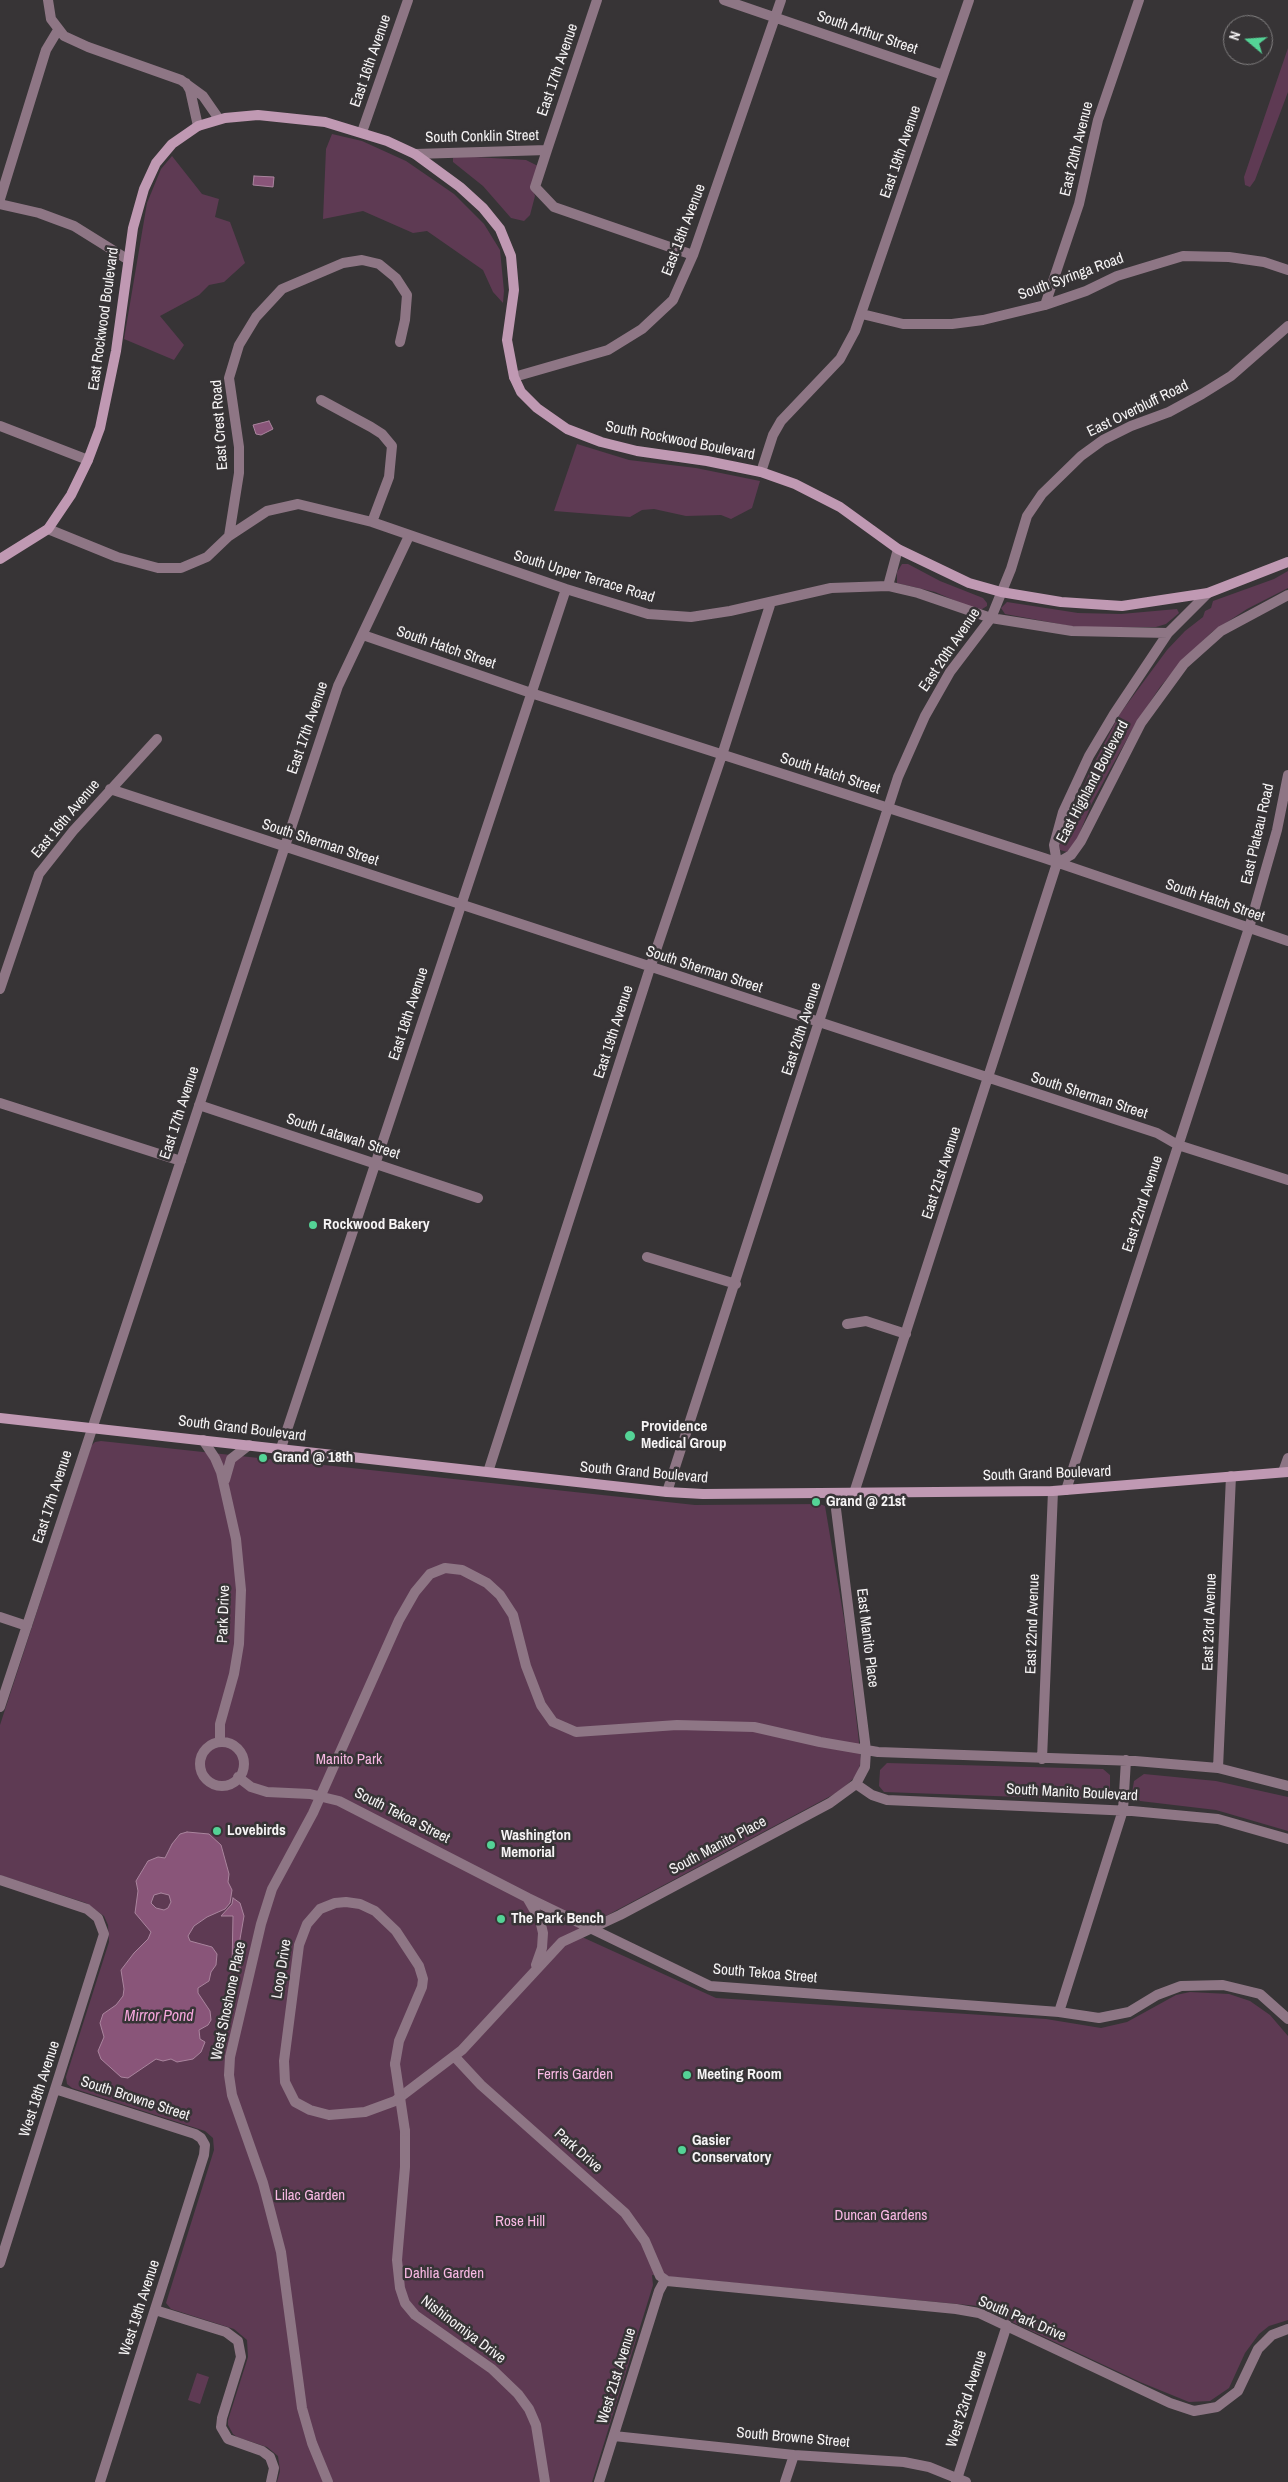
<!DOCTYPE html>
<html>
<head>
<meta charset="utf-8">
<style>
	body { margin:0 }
	#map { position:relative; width:1288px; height:2482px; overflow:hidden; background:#373436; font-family:"Archivo Narrow",sans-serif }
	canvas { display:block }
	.north { position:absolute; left:1223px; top:15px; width:50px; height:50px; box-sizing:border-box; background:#373436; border:1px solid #838182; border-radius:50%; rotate:288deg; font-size:14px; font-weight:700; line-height:20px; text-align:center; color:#f6f4f5 }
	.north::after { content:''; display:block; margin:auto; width:18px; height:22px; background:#54d396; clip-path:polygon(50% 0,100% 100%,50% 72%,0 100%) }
</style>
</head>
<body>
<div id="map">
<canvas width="1288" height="2482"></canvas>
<div class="north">N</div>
</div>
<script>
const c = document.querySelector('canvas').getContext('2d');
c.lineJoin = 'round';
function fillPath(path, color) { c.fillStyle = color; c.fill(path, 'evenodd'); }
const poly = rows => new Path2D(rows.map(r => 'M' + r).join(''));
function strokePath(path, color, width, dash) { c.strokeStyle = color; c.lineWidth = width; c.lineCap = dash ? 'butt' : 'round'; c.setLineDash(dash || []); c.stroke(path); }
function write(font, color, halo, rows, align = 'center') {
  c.font = font + ' "Archivo Narrow",sans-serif'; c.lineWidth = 5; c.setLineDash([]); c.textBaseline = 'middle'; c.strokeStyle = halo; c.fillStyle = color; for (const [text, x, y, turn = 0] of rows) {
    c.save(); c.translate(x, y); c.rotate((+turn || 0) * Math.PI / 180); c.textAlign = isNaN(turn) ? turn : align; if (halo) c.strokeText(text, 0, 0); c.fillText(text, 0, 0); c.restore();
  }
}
const green = poly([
	[1288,48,1288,92,1255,180,1250,187,1245,185,1244,177],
	[332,134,362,141,406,161,454,194,484,224,500,250,504,291,503,303,493,292,483,270,427,231,413,233,363,211,323,219,326,149],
	[172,156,202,194,219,199,215,217,230,222,245,263,224,282,209,285,199,295,160,316,184,345,174,360,124,339,147,203,161,169],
	[458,156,526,160,538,166,532,188,535,196,530,215,524,221,511,218,483,186,453,162,453,158],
	[577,444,629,460,696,468,760,481,752,508,731,519,721,515,686,516,654,509,642,510,630,517,554,511],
	[902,564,908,564,940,581,983,598,987,603,987,606,979,611,935,592,897,583,897,572],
	[1288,571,1288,588,1247,609,1212,632,1183,660,1160,687,1135,725,1112,766,1092,803,1073,849,1067,852,1060,850,1059,843,1090,771,1119,715,1167,650,1185,631,1203,617,1205,611,1211,608,1213,601,1274,579],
	[1007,602,1078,613,1121,614,1177,609,1179,613,1166,624,1156,627,1076,627,1005,614,1001,608],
	[101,1441,695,1505,820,1504,825,1506,845,1625,858,1733,861,1761,857,1775,840,1791,602,1918,591,1920,582,1937,716,1998,1046,2019,1101,2028,1127,2022,1176,1995,1190,1992,1229,1994,1250,2001,1270,2015,1288,2036,1288,2320,1269,2326,1259,2334,1245,2353,1229,2388,1210,2401,1189,2402,1140,2382,978,2306,652,2275,653,2285,592,2482,277,2482,280,2471,278,2456,267,2447,237,2437,233,2434,228,2425,228,2420,248,2357,247,2340,234,2329,171,2309,166,2303,214,2150,213,2138,205,2131,72,2088,67,2084,66,2077,109,1942,108,1925,104,1916,86,1903,0,1875,0,1725,91,1446,95,1442],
	[887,1763,1103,1769,1110,1775,1110,1793,1103,1800,884,1792,879,1786,880,1770],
	[1144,1774,1216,1781,1288,1797,1288,1831,1216,1810,1140,1801,1132,1793,1134,1781],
	[197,2373,209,2377,200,2404,188,2400]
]);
const water = poly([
	[254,176,274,177,273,187,253,185,254,176],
	[269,421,273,429,261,435,256,434,253,425,269,421],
	[187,1832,209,1834,221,1845,229,1874,228,1882,232,1890,230,1903,225,1909,207,1917,194,1926,188,1936,190,1941,212,1947,217,1954,216,1965,211,1972,209,1981,198,1988,198,1993,210,2011,211,2020,208,2025,199,2030,200,2039,205,2042,201,2052,193,2059,177,2062,171,2059,163,2061,156,2059,128,2078,121,2077,101,2059,98,2051,104,2037,100,2023,103,2014,116,2005,123,1996,124,1989,121,1970,134,1953,148,1939,151,1932,135,1913,138,1891,136,1881,148,1861,158,1857,165,1858,172,1844,180,1834,187,1832],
	[161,1893,169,1895,171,1902,168,1908,164,1910,156,1908,151,1903,154,1895,161,1893],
	[233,1898,240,1903,244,1916,240,1939,240,1968,238,1974,232,1968,233,1916,221,1916,232,1904,233,1898]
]);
const street = poly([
	[48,0,51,19,64,36,88,47,181,80,203,96,219,119],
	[724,0,943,75],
	[186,83,190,90,198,126],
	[362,132,408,0],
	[547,150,597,0],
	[415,154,547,150,535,187,554,207,693,255],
	[0,199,46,50,58,30],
	[0,204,39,213,74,226,127,259],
	[1045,305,1079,204,1098,120,1139,0],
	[862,314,903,324,952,324,983,320,1045,305,1086,291,1117,276,1183,256,1229,257,1264,262,1288,270],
	[514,377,608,350,642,329,673,300,693,255,781,0],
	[321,400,371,427,382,434,392,446,389,477,372,522],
	[0,426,88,460],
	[761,472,773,435,781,421,840,359,855,331,969,0],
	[48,529,117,557,158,568,181,568,207,557,229,536,267,511,298,504,372,522,566,589,648,614,691,617,730,611,831,588,888,586,918,593,991,618,1072,631,1168,633],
	[229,536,239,473,239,447,229,378,239,345,256,317,282,289,343,263,362,260,379,264,396,278,407,295,405,320,400,342],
	[888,586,898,549],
	[363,635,531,693,1044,858,1288,941],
	[110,789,1157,1133,1178,1145,1288,1180],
	[1057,863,1071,855,1081,841,1141,723,1184,664,1221,631,1288,595],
	[0,989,39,874,73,831,157,739],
	[0,1103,181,1161],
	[199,1105,478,1198],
	[647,1257,736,1284],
	[847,1324,866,1321,906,1334],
	[203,1440,215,1458,221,1472,236,1539,241,1590,239,1644,234,1674,220,1724,220,1742],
	[281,1448,566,589],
	[488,1472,650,968,722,755,771,602],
	[1283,1472,1288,1458],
	[225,1480,231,1459,249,1445],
	[1066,1490,1249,928,1277,830,1288,775],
	[667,1492,898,777,925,716,950,672,991,618,1011,569,1027,516,1042,494,1081,456,1103,440,1131,426,1169,412,1202,394,1231,376,1288,326],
	[854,1493,1057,863,1054,845,1063,812,1089,756,1114,714,1168,633,1208,593],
	[0,1617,27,1626],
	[0,1707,338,686,409,536],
	'200 1764a22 22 0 1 1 44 0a22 22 0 1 1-44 0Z',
	[1042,1759,1053,1491],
	[1218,1768,1231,1476],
	[238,1777,251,1787,267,1792,310,1794,339,1801,528,1898,710,1986,1059,2012,1099,2018,1129,2012,1157,1995,1181,1986,1223,1985,1260,1994,1288,2019],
	[856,1784,872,1795,887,1800,1132,1811,1218,1819,1288,1839],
	[0,1880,87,1909,98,1918,104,1934,0,2263],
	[528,1899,540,1920,543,1933,542,1948,536,1965],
	[1059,2012,1123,1810,1126,1760],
	[454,2056,481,2085,625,2213,645,2241,660,2276,667,2281,956,2309,979,2313,1170,2403,1194,2411,1217,2407,1238,2391,1258,2349,1272,2335,1288,2329],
	[395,2064,399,2041,422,1987,423,1979,419,1966,396,1931,375,1911,360,1904,346,1902,335,1903,320,1909,307,1924,299,1945,284,2061,285,2082,295,2102,310,2110,329,2115,365,2112,395,2101,462,2050,562,1942,620,1915,830,1803,856,1784,865,1767,866,1750,834,1493],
	[55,2089,195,2134,201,2138,205,2145,204,2155,100,2482],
	[405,2131,405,2167,397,2260,400,2288,405,2303,415,2315,492,2369,518,2394,529,2409,536,2425,545,2482],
	[155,2310,226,2332,238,2341,241,2357,222,2418,221,2427,228,2439,262,2451,270,2457,274,2468,271,2482],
	[614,2436,794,2455,904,2462,929,2467,966,2482],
	[328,2482,312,2443,302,2408,281,2252,263,2183,232,2095,229,2075,230,2057,261,1924,272,1889,313,1813,399,1620,415,1592,430,1574,445,1568,462,1570,487,1583,500,1595,513,1615,526,1666,541,1705,553,1722,576,1732,677,1725,754,1727,820,1742,878,1752,1135,1761,1218,1768,1288,1786],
	[599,2482,659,2291,665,2280],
	[785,2482,794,2455],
	[956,2482,1007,2325]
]);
const secondary = poly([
	[0,559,48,529,71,495,88,460,100,428,116,351,133,228,144,189,156,163,172,144,198,126,225,118,258,115,325,122,387,141,415,154,460,187,483,208,500,229,511,256,514,290,507,340,514,377,521,392,537,408,567,429,601,442,637,451,707,461,761,472,795,484,840,507,898,549,969,583,1001,592,1061,602,1122,606,1208,593,1288,562],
	[0,1418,667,1492,703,1494,1053,1491,1288,1472]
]);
const streetBridge = poly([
	[395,2064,405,2131]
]);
const markers = [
	[313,1225,5,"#54d396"],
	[630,1436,6,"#54d396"],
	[263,1458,5,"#54d396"],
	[816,1502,5,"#54d396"],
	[217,1831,5,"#54d396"],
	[491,1845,5,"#54d396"],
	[501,1919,5,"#54d396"],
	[687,2075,5,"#54d396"],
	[682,2150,5,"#54d396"]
];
const streetNames = [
	["South Arthur Street",867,33,19],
	["East 16th Avenue",371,61,-71],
	["East 17th Avenue",558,70,-71],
	["South Conklin Street",482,137,-1],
	["East 20th Avenue",1077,149,-76],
	["East 19th Avenue",901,152,-71],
	["East 18th Avenue",684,230,-69],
	["South Syringa Road",1071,277,-20],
	["East Rockwood Boulevard",104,319,-82],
	["East Overbluff Road",1138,409,-26],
	["East Crest Road",220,425,-94],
	["South Rockwood Boulevard",680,441,11],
	["South Upper Terrace Road",584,577,17],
	["South Hatch Street",446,648,19],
	["East 20th Avenue",950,650,-56],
	["East 17th Avenue",308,728,-71],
	["South Hatch Street",830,774,18],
	["East Highland Boulevard",1093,782,-62],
	["East 16th Avenue",66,819,-50],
	["East Plateau Road",1258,834,-77],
	["South Sherman Street",320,843,18],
	["South Hatch Street",1215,901,19],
	["South Sherman Street",704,970,18],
	["East 18th Avenue",409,1014,-72],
	["East 20th Avenue",802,1029,-72],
	["East 19th Avenue",614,1032,-72],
	["South Sherman Street",1089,1096,18],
	["East 17th Avenue",180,1113,-72],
	["South Latawah Street",343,1137,18],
	["East 21st Avenue",942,1173,-72],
	["East 22nd Avenue",1143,1204,-72],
	["South Grand Boulevard",242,1429,7],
	["South Grand Boulevard",644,1473,5],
	["South Grand Boulevard",1047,1474,-2],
	["East 17th Avenue",53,1497,-72],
	["Park Drive",224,1614,-88],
	["East 23rd Avenue",1210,1622,-88],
	["East 22nd Avenue",1033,1624,-88],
	["East Manito Place",867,1638,83],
	["South Manito Boulevard",1072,1793,3],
	["South Tekoa Street",402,1816,27],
	["South Manito Place",718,1846,-28],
	["Loop Drive",282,1969,-81],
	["South Tekoa Street",765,1974,5],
	["West Shoshone Place",229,2001,-78],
	["West 18th Avenue",40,2089,-72],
	["South Browne Street",135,2099,18],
	["Park Drive",578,2151,41],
	["West 19th Avenue",140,2308,-72],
	["South Park Drive",1022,2319,23],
	["Nishinomiya Drive",463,2330,37],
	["West 21st Avenue",617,2376,-73],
	["West 23rd Avenue",967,2399,-72],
	["South Browne Street",793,2438,5]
];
const poiNames = [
	["Rockwood Bakery",323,1225],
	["Providence",641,1427],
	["Medical Group",641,1444],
	["Grand @ 18th",273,1458],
	["Grand @ 21st",826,1502],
	["Lovebirds",227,1831],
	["Washington",501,1836],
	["Memorial",501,1853],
	["The Park Bench",511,1919],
	["Meeting Room",697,2075],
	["Gasier",692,2141],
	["Conservatory",692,2158]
];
const parkNames = [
	["Manito Park",349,1760],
	["Ferris Garden",575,2075],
	["Lilac Garden",310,2196],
	["Duncan Gardens",881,2216],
	["Rose Hill",520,2222],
	["Dahlia Garden",444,2274]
];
const waterNames = [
	["Mirror Pond",159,2017]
];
fillPath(green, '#5e3a53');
fillPath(water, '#895579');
strokePath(water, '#aa859e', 1);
strokePath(street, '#8e7685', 10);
strokePath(secondary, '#c099b3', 10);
strokePath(streetBridge, '#8e7685', 10);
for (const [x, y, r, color] of markers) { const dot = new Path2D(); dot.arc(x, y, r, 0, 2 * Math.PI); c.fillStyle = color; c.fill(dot); strokePath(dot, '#373436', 2); }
write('15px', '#f6f4f5', '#373436', streetNames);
write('bold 15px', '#f6f4f5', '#373436', poiNames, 'left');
write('15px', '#f8b8e3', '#373436', parkNames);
write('italic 16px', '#f5a6dc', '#373436', waterNames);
</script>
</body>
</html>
